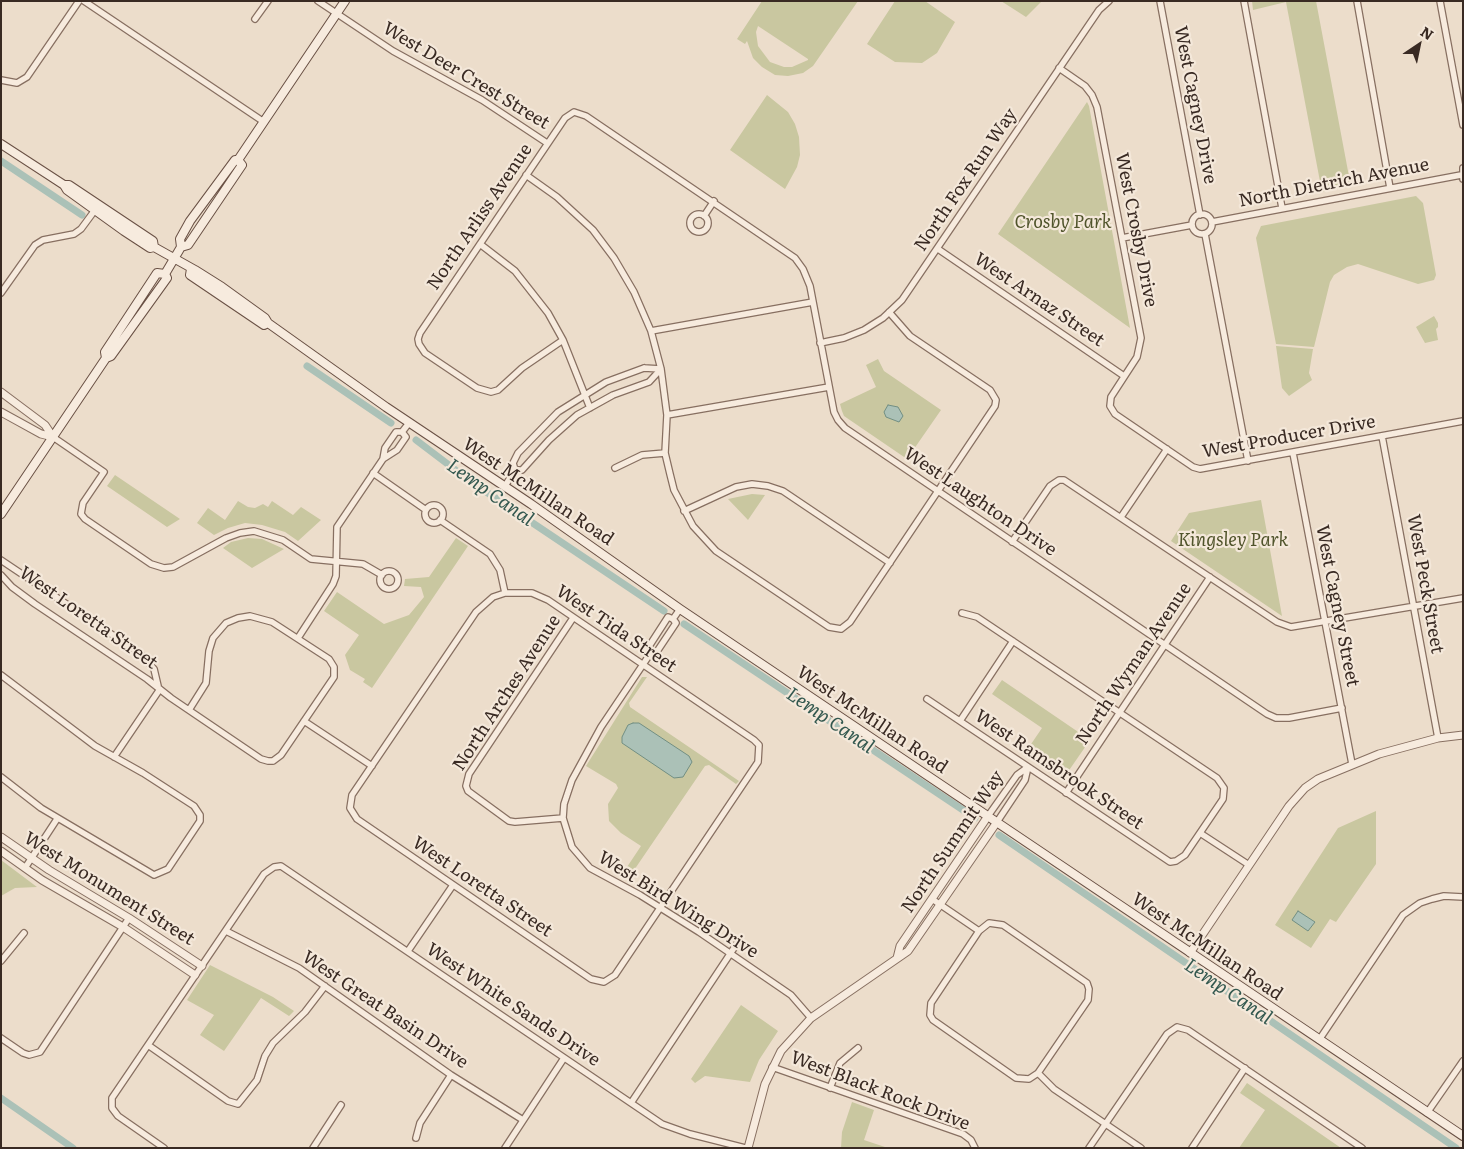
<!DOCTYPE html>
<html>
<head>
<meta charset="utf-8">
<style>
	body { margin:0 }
	#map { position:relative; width:1464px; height:1149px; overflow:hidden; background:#ecddcb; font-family:Literata,serif }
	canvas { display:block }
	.frame { position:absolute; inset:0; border:2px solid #392a23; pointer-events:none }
	.north { position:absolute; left:1394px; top:20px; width:50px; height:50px; -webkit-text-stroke:4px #f4e8da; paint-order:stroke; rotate:34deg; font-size:14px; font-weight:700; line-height:20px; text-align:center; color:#392a23 }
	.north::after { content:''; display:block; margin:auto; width:18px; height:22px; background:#392a23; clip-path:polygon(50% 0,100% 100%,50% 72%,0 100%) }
</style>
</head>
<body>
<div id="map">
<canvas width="1464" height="1149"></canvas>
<div class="frame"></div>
<div class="north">N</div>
</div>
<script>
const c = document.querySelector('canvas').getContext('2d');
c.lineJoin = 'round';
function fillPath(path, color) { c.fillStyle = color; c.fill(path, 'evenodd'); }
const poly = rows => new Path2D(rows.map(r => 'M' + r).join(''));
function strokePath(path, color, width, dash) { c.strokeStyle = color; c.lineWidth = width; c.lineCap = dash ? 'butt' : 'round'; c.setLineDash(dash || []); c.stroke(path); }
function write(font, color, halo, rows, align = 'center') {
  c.font = font + ' Literata,serif'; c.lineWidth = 4.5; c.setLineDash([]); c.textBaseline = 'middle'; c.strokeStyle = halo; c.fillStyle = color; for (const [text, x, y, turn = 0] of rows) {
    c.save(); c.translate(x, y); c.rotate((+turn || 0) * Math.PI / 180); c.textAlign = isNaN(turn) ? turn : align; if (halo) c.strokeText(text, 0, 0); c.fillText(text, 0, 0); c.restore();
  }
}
const green = poly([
	[762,1,858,1,813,66,803,73,788,76,775,75,762,67,753,58,747,41,745,44,737,39],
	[758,26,808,59,808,60,792,67,784,67,770,62,758,46,756,32],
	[895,1,925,1,955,22,937,53,922,63,895,62,867,44],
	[1001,1,1042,1,1026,17],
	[1252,1,1316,1,1351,187,1322,192,1286,2,1253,10],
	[767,95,788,112,795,124,799,137,800,155,797,167,785,189,730,150],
	[1087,102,1089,106,1130,328,998,234],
	[1416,196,1423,203,1436,275,1434,280,1418,284,1358,264,1347,267,1334,275,1330,282,1314,347,1276,344,1256,238,1261,226],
	[1434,316,1438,323,1438,327,1436,329,1438,340,1425,343,1416,327],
	[1276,346,1313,349,1309,373,1312,380,1289,396,1282,388],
	[878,359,884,371,941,410,907,459,844,416,842,411,840,404,876,387,866,365],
	[115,475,180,519,167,527,107,486],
	[752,494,765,495,748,520,728,499],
	[1261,500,1282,616,1171,541,1189,513],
	[238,501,248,507,255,508,263,504,268,507,272,501,293,515,301,507,321,520,298,541,285,532,262,525,245,523,228,528,214,535,197,523,208,508,225,520],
	[248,538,262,539,284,549,252,568,223,548,231,542],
	[456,538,468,546,372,688,363,682,365,679,350,670,345,655,359,635,324,611,337,592,384,624,409,615,424,597,421,587,404,586,405,579,429,577],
	[642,677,647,677,629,703,630,707,739,781,736,784,709,765,705,766,628,879,621,876,641,846,621,833,609,821,608,804,618,788,616,784,586,766],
	[1002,680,1090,740,1063,779,1025,753,1042,728,992,694],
	[1376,811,1376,864,1336,922,1330,919,1311,948,1275,925,1338,828],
	[1,860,37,887,15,888,1,896],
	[210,965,273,997,294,1011,289,1016,261,998,224,1051,200,1035,214,1015,187,1000],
	[741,1005,778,1031,759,1060,750,1082,705,1076,695,1083,691,1079],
	[1247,1083,1341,1148,1239,1148,1265,1110,1240,1093],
	[852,1102,874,1110,864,1140,888,1148,841,1148,842,1132]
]);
const water = poly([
	[888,405,898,407,903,416,899,422,886,417,884,412,888,405],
	[633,723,639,723,689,756,692,762,683,777,674,778,622,743,622,737,628,725,633,723],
	[1298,911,1315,922,1308,931,1292,920,1298,911]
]);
const canal = poly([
	[1,161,82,215],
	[307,366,391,423],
	[416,440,470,481,664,611],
	[684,624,975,818],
	[999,835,1456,1148],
	[1,1098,73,1148]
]);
const minor = poly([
	[84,1,264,122],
	[318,1,393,51,482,100,547,143],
	[1160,1,1200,215],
	[1244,1,1282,208],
	[1357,1,1390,188],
	[1440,1,1463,125],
	[255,19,268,1],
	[1059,68,1085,86,1092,95,1097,107,1141,338,1137,357,1111,397,1110,406,1115,414,1193,467,1200,469,1463,421],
	[1,80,17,83,27,77,79,1],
	[1463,168,1463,179],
	[526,175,557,197,593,230,614,258,634,292,651,331,661,369,667,415,665,453,670,474,674,490,693,526,716,551,829,627,841,629,850,622,995,406,996,400,990,390,910,336,889,312],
	'690 223a9 9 0 1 1 18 0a9 9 0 1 1-18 0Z',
	'1192 224a10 10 0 1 1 20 0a10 10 0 1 1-20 0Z',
	[704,216,714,201],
	[1212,222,1461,175],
	[1205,234,1248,461],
	[1122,238,1192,225],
	[480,244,515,271,548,313,563,340,590,408],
	[938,249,1124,376],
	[1,293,35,245,43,240,74,234,81,229,95,210],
	[651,331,813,302],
	[563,340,522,368,498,390,491,392,477,388,425,353,419,344,418,339,420,333,565,118,574,112,586,116,795,258,803,269,810,286,834,412,838,420,845,428,1267,714,1276,718,1289,718,1342,708],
	[820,343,844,338,864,330,883,318,902,300,1099,10,1109,1],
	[644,368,661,369,649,382,613,395,577,415,549,440,522,470,515,470,513,463,518,453,558,412,606,382,644,368],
	[667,415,829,387],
	[1382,436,1438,738],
	[53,437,104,472,83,503,81,514,85,519,151,564,164,568,173,567,226,538,240,533,254,531,283,540,311,559,363,564,382,575],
	[1293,453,1352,764],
	[383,459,397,450,406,437,402,432],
	[615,468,642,455,665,453],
	[373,473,426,510],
	[505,486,515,470],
	'425 514a9 9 0 1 1 18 0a9 9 0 1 1-18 0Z',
	[684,511,736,487,752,484,768,486,783,491,890,563],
	[1121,517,1167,449],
	[440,520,490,554,500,570,505,593,532,593,548,600,754,740,759,745,758,762,615,975,604,982,591,979,357,819,350,808,352,795,476,612,493,597,505,593],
	[1012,542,1050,486,1059,480,1064,480,1277,622,1291,627,1463,598],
	[1,560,141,654,154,669,158,686],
	'380 580a9 9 0 1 1 18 0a9 9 0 1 1-18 0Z',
	[1,575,12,587,35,604,147,679,171,698,261,759,268,761,273,761,281,755,334,677,334,667,329,659,272,622,250,616,238,618,226,623,213,638,209,651,206,683,189,710],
	[573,618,469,774,466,786,468,791,509,821,515,822,563,818,572,847,590,868,640,895,699,932,791,995,811,1018],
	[673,619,676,623,654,656,648,657,646,651,668,617,673,619,680,609],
	[298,638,333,584,336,576,337,527,383,459,385,448,396,432,402,432,409,423],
	[1,675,95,746,143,773,194,806,200,815,200,821,168,869,154,875,41,808,1,777],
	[927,699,1170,862,1176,861,1185,855,1223,799,1224,788,1217,778,977,617,962,613],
	[304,721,372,766],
	[960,721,1013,641],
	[114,757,160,689],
	[1066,793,1210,577],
	[988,816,1017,775,1028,767],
	[563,818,564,804,572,780,601,727,648,657],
	[997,822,1025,780,1028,767],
	[1200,833,1249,865],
	[25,868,57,819],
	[932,899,979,931,989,923,1003,925,1087,983,1089,989,1088,1000,1038,1073],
	[226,931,299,968,451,1075,523,1120],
	[979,931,931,1003,930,1015,933,1020,1016,1078,1029,1079,1038,1073,1054,1089,1141,1148],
	[408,951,453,885],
	[1,961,24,933],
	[1,1038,23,1053,29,1055,40,1052,129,918],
	[1319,1040,1403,915,1420,903,1432,899,1444,896,1463,897],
	[148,1045,228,1101,238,1104,257,1080,265,1056,273,1043,305,1012,325,986],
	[772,1067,963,1134,971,1140,975,1148],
	[830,1088,840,1063,858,1048],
	[631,1103,738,942],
	[1427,1113,1463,1061],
	[416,1138,420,1123,451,1075],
	[164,1148,118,1116,112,1108,112,1098,264,874,274,867,281,866,662,1124,690,1134,745,1148],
	[313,1148,341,1105],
	[505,1148,564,1058],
	[1089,1148,1167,1034,1177,1027,1188,1030,1362,1148],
	[1192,1148,1245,1068]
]);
const tertiary = poly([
	[1,392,45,425,53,437],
	[1,412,41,434,53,437],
	[1,837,49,870,129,918,202,966],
	[1,851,42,880,123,927,195,975],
	[1190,953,1289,806,1305,788,1318,779,1379,754,1438,738,1463,735],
	[897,958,900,946,988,816],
	[748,1148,765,1084,781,1051,811,1018,908,951,997,822]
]);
const secondary = poly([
	[1,144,64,185,67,190,124,231,150,248,154,247,195,270,222,287,265,318,268,323,386,407,531,504,680,609,1463,1136],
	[64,185,69,185,153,241,154,247],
	[181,247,188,245,242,165,238,160],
	[191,269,190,275,264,325,268,323],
	[106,358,105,352,157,273,165,274],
	[1,514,106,358,111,356,167,278,165,274,181,247,180,239,190,221,235,160,238,160,345,1]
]);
const streetNames = [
	["West Deer Crest Street",466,76,31],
	["West Cagney Drive",1195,105,79],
	["North Fox Run Way",966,180,-56],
	["North Dietrich Avenue",1334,183,-11],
	["North Arliss Avenue",480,217,-56],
	["West Crosby Drive",1136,230,79],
	["West Arnaz Street",1039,300,34],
	["West Producer Drive",1289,437,-10],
	["West McMillan Road",538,492,34],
	["West Laughton Drive",980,502,34],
	["West Peck Street",1425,584,80],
	["West Cagney Street",1337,606,79],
	["West Loretta Street",88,618,35],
	["West Tida Street",616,629,34],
	["North Wyman Avenue",1134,664,-56],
	["North Arches Avenue",507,693,-57],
	["West McMillan Road",872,720,34],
	["West Ramsbrook Street",1059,770,34],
	["North Summit Way",953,842,-56],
	["West Loretta Street",482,887,34],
	["West Monument Street",109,889,32],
	["West Bird Wing Drive",678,905,32],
	["West McMillan Road",1207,947,34],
	["West White Sands Drive",513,1005,34],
	["West Great Basin Drive",385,1010,34],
	["West Black Rock Drive",880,1091,21]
];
const parkNames = [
	["Crosby Park",1063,223],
	["Kingsley Park",1233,541]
];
const waterNames = [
	["Lemp Canal",490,493,35],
	["Lemp Canal",830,721,34],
	["Lemp Canal",1228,992,34]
];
fillPath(green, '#c9c7a0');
fillPath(water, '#abc1b7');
strokePath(water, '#728f83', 1);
strokePath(canal, '#abc1b7', 7);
strokePath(minor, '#876f61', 8);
strokePath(tertiary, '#876f61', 9);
strokePath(secondary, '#695044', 10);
strokePath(minor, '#f7ebde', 5.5);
strokePath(tertiary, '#f7ebde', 7);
strokePath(secondary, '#f7ebde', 8);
write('18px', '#392a23', '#f4e8da', streetNames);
write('italic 18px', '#50542b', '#f4e8da', parkNames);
write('italic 19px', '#33584f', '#f4e8da', waterNames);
</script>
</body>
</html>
